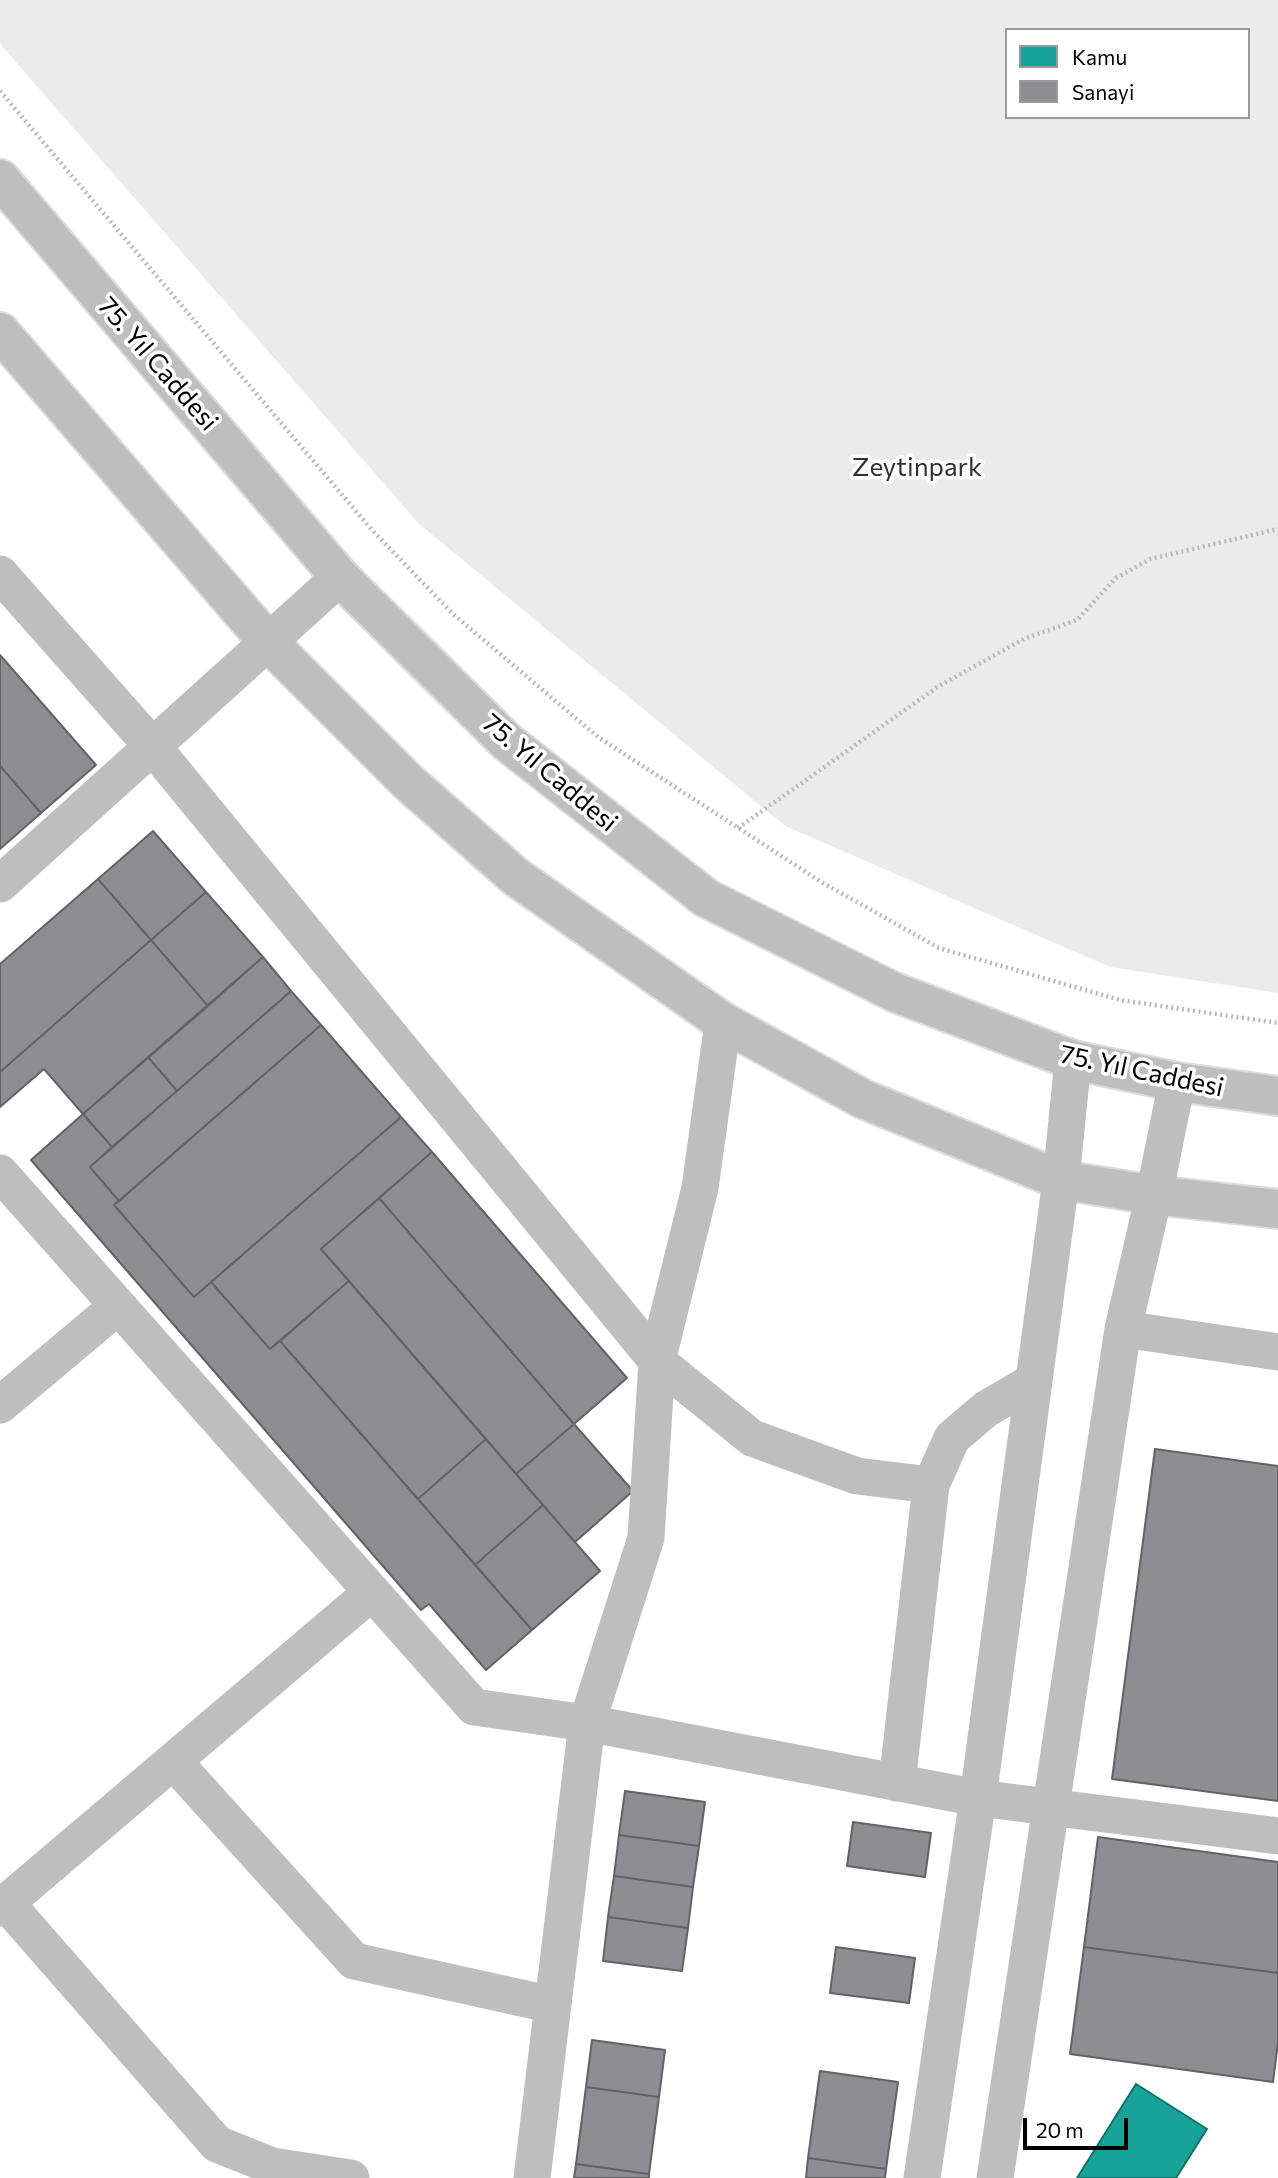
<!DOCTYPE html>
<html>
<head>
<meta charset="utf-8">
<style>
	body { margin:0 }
	#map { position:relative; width:1278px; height:2178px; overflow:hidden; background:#fff; font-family:Commissioner,sans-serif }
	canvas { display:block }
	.legend { position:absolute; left:1005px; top:28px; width:245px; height:91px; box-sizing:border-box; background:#fff; border:2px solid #999; margin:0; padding:9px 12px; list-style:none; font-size:21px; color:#000 }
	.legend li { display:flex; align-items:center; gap:14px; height:35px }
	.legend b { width:35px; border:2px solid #999 }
	.scale { position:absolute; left:1023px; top:2118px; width:105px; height:32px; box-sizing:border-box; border:4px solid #000; border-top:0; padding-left:9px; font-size:21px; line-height:24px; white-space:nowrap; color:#000; -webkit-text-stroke:5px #fff; paint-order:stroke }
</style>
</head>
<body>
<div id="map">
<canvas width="1278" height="2178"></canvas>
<ul class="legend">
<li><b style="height:19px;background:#17a398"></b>Kamu</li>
<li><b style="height:19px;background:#8d8d92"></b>Sanayi</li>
</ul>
<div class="scale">20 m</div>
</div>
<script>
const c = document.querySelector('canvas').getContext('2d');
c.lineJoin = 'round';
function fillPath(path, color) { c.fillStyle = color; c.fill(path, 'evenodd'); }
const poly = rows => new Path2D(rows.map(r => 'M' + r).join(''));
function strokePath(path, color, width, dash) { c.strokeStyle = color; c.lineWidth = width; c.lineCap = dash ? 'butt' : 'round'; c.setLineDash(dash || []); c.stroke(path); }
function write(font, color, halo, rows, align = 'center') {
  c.font = font + ' Commissioner,sans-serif'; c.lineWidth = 7; c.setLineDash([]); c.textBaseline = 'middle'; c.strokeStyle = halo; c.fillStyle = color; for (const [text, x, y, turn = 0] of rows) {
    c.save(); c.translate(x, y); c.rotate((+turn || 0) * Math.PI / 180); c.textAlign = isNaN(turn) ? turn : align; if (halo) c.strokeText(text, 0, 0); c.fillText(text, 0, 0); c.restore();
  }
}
const green = poly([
	[0,0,1278,0,1278,993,1110,967,785,826,419,524,0,44],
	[1007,30,1248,30,1248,117,1007,117]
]);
const public = poly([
	[1136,2084,1207,2129,1176,2178,1077,2178,1136,2084]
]);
const industry = poly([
	[0,655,96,765,41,813,0,766,0,655],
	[0,766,41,813,0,849,0,766],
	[153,831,206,892,151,940,98,879,153,831],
	[98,879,151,940,0,1072,0,964,98,879],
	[206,892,263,957,208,1006,151,940,206,892],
	[151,940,208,1006,83,1114,44,1069,0,1107,0,1072,151,940],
	[263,957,291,991,177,1091,148,1057,263,957],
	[291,991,321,1025,119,1201,90,1167,291,991],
	[321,1025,401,1117,194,1297,114,1205,321,1025],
	[148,1057,177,1091,112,1147,83,1114,148,1057],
	[83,1114,112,1147,90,1167,119,1201,114,1205,194,1297,211,1282,270,1349,280,1341,532,1630,486,1670,429,1604,421,1610,31,1160,83,1114],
	[401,1117,432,1152,321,1249,349,1281,270,1349,211,1282,401,1117],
	[432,1152,627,1378,574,1424,379,1198,432,1152],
	[379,1198,574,1424,516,1474,321,1249,379,1198],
	[349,1281,486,1439,418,1499,280,1341,349,1281],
	[574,1424,633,1491,575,1542,516,1474,574,1424],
	[486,1439,543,1505,475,1565,418,1499,486,1439],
	[1155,1449,1278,1466,1278,1801,1112,1779,1155,1449],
	[543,1505,600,1571,532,1630,475,1565,543,1505],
	[625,1791,705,1802,699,1846,619,1835,625,1791],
	[853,1822,931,1833,925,1877,847,1866,853,1822],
	[619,1835,699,1846,693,1887,614,1876,619,1835],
	[1098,1837,1278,1862,1278,1973,1084,1947,1098,1837],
	[614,1876,693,1887,688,1928,608,1917,614,1876],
	[608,1917,688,1928,682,1971,603,1961,608,1917],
	[836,1947,915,1958,909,2003,830,1993,836,1947],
	[1084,1947,1278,1973,1278,2043,1273,2082,1070,2054,1084,1947],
	[592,2040,665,2050,659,2097,586,2087,592,2040],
	[820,2071,898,2082,886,2169,808,2158,820,2071],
	[586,2087,659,2097,649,2174,576,2164,586,2087],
	[808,2158,886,2169,885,2178,806,2178,808,2158],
	[576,2164,649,2174,649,2178,574,2178,576,2164]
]);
const path = poly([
	[0,91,371,529,453,614,598,737,823,883,939,948,1120,1000,1278,1023],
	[738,828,939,686,1024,639,1077,620,1116,578,1150,559,1278,529]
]);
const minor = poly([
	[0,574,153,747,657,1361,752,1438,857,1476,931,1485,952,1438,986,1409,1034,1381],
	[0,884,340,577],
	[0,1173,474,1707,587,1723,978,1798,1278,1836],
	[1123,1329,1278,1352],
	[0,1405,118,1306],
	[173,1761,354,1961,553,2005],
	[897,1783,931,1485],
	[6,1903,217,2144,272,2166,351,2178],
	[0,1908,372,1592],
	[532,2178,587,1723,646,1538,657,1361,700,1188,723,1022],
	[922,2178,978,1798,1034,1381,1061,1180,1073,1060],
	[995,2178,1123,1329,1154,1195,1177,1082]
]);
const major = poly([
	[0,179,340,577,507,742,706,898,894,992,1073,1060,1177,1082,1278,1096],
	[0,332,268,642,407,781,516,877,723,1022,863,1099,1061,1180,1154,1195,1278,1209]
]);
const streetNames = [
	["75. Yıl Caddesi",158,364,49],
	["75. Yıl Caddesi",550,773,40],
	["75. Yıl Caddesi",1142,1071,12]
];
const parkNames = [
	["Zeytinpark",917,467]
];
fillPath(green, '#ebebeb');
fillPath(public, '#17a398');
strokePath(public, '#10726a', 2);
fillPath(industry, '#8d8d92');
strokePath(industry, '#636366', 2);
strokePath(major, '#dbdbdb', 42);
strokePath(path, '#b9b9b9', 4.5, [2, 3.5]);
strokePath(minor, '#bebebe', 37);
strokePath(major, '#bebebe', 38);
write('26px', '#000', '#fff', streetNames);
write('26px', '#313131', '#fff', parkNames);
</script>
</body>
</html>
